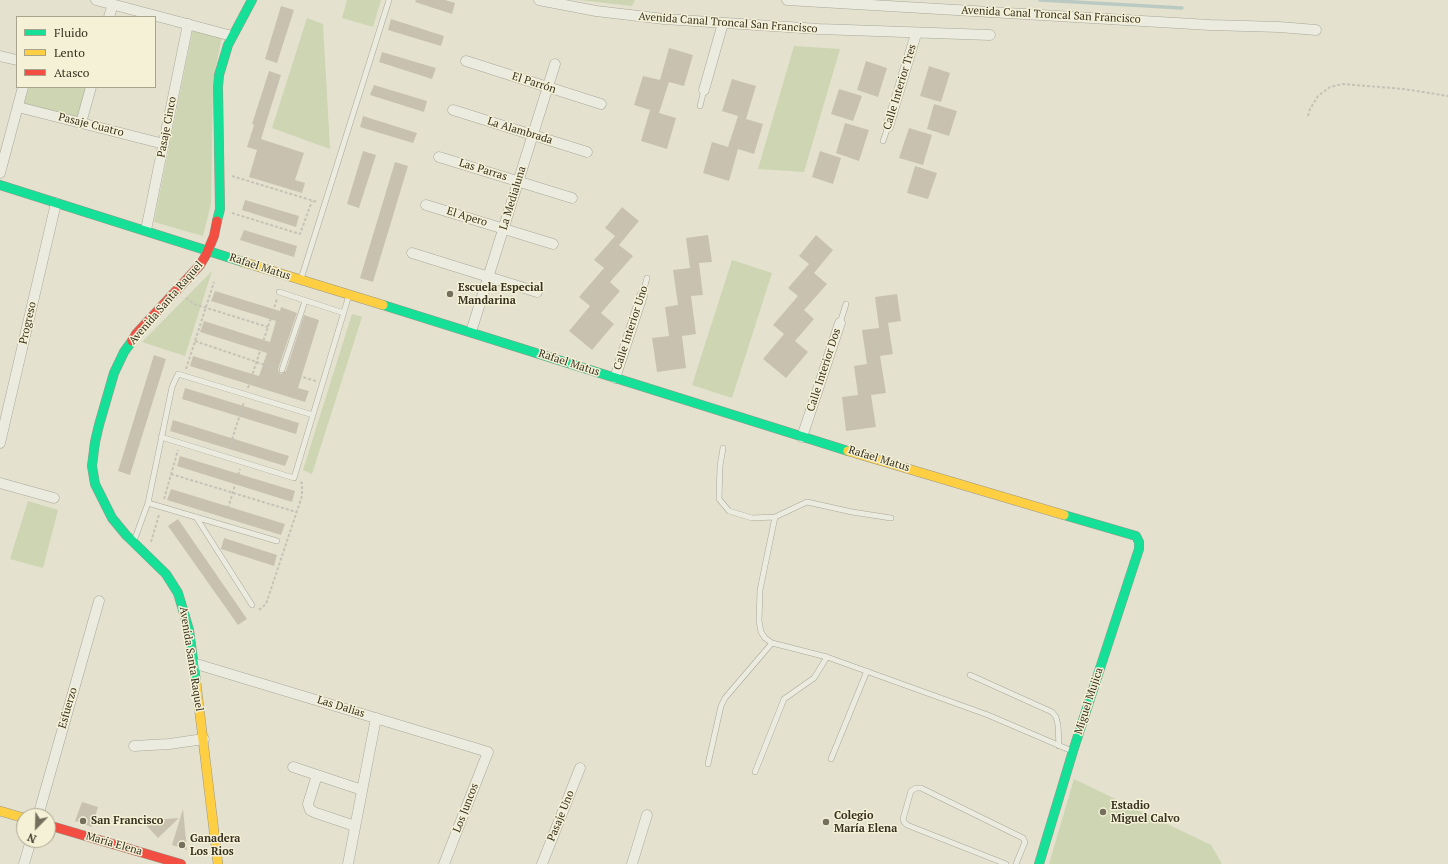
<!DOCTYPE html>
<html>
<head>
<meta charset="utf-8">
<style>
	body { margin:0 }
	#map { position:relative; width:1448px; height:864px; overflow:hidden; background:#e4e2cf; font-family:"PT Serif",serif }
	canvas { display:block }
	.legend { position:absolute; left:16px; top:16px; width:140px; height:72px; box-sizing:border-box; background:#f4f1d6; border:1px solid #a9a48d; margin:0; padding:5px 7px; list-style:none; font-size:12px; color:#383020 }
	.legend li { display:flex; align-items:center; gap:8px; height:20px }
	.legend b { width:20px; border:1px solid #a9a48d }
	.north { position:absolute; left:16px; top:808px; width:40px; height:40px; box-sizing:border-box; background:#f4f1d6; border:1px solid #a9a48d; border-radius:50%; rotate:203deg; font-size:11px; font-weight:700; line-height:16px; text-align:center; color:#383020 }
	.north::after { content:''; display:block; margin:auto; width:14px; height:18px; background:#746e5d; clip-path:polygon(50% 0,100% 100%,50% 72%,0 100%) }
</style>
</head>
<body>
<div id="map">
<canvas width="1448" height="864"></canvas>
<ul class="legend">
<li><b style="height:5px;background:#16e098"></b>Fluido</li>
<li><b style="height:5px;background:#ffcf43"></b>Lento</li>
<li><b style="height:5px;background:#f24e42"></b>Atasco</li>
</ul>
<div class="north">N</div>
</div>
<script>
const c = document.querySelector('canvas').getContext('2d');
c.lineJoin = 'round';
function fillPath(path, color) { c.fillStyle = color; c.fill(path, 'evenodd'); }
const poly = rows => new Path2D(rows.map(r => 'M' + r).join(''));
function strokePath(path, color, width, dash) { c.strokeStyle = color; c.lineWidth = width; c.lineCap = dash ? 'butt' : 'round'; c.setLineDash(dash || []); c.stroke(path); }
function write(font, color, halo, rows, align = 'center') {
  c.font = font + ' "PT Serif",serif'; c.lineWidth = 3; c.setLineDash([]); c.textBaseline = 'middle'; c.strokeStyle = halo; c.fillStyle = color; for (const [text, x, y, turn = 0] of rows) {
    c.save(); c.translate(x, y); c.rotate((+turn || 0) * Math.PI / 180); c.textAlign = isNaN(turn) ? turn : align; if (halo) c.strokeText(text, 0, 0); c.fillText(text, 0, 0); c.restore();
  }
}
const green = poly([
	[347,0,381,0,373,27,342,18],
	[579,0,635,0,632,6],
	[307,18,323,24,330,149,272,128],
	[193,29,222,37,213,81,211,204,203,236,154,222],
	[794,46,840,49,804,172,758,169],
	[29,87,86,87,78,118,24,104],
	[732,260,772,273,732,398,692,385],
	[212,271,185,356,142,342],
	[352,314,362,317,312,474,303,470],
	[28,501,58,510,43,568,10,559],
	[1074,779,1211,845,1222,864,1049,864]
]);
const stream = poly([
	[1040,0,1182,8]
]);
const building = poly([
	[416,0,445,0,455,3,452,14,415,2],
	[281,6,294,10,277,63,265,59],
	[391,19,444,36,441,46,388,30],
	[669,48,693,55,684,86,669,82,659,113,676,118,667,149,641,141,650,110,634,105,643,76,660,80],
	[382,52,436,68,432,79,379,62],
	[866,61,887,68,878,97,857,90],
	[929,66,950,73,941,102,920,96],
	[269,71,281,75,261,139,304,153,295,180,305,183,302,193,249,177,257,150,247,147,254,125,252,124],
	[732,79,756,86,746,119,763,124,754,154,738,149,729,181,703,173,712,142,728,147,738,116,722,111],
	[374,85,427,101,424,112,370,95],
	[839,89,862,96,853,121,831,114],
	[934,104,957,111,949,136,927,129],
	[363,116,417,133,413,143,360,127],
	[845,123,869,130,859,161,836,153],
	[909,128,932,135,923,165,899,158],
	[363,151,376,155,359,208,347,204],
	[820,151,841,158,833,184,812,177],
	[395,162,408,166,373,282,360,278],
	[915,166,937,173,928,199,907,193],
	[245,200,299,216,296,227,242,210],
	[622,207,639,221,619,245,633,256,610,282,620,291,601,313,614,324,592,350,569,331,590,306,579,297,604,268,594,260,615,236,605,228],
	[244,230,297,246,294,257,240,240],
	[708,235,712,262,699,263,703,295,691,296,696,334,682,336,686,368,657,372,652,338,669,336,665,307,678,305,673,270,690,268,686,238],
	[816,235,833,250,814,273,827,284,804,310,814,319,795,341,808,352,786,378,763,359,784,334,773,325,798,296,788,288,809,264,799,256],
	[215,291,280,311,281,307,297,313,278,369,279,372,281,374,286,371,304,315,319,320,298,388,309,391,305,402,190,366,193,356,259,376,267,353,200,332,204,321,270,342,276,321,211,301],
	[897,294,901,321,888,323,893,354,880,356,886,393,871,395,876,427,846,431,842,397,858,395,854,366,867,364,862,330,879,328,875,297],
	[154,355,166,359,130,475,118,471],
	[185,388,299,423,296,434,182,399],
	[173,420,289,456,285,466,170,431],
	[180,456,295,491,292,502,177,466],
	[171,489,285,524,281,535,167,500],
	[178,519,247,619,238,625,168,526],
	[224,538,277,555,274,566,221,549],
	[82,802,98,807,92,827,75,821],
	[183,809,187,850,172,845],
	[179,818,158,838,146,825,150,820]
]);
const path = poly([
	[1308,116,1310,109,1318,96,1330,87,1343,84,1404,89,1448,96],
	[232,176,317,202],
	[232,213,300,234,312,201],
	[186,298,194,304,268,327],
	[195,341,274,368],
	[186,369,214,282],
	[289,373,316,381],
	[248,388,277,299],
	[229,449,244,402],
	[171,474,296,512],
	[164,499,178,450],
	[225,518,240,469],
	[151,542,159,515],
	[259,610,266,604,302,496,302,483,300,482]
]);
const lane = poly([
	[700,106,704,90],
	[883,141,888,127],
	[301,279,389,0],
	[279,292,344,313],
	[642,296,647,278],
	[840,323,846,304],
	[282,370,305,301],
	[161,437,294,478,349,295],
	[723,448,720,466,719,499,729,511,752,518,775,517,807,502,852,512,891,518],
	[148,503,277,541],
	[196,517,252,605],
	[775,517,760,590,759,621,761,632,765,638,772,643,827,657,988,715,1072,751],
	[134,541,148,503,172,387,178,374,313,415],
	[970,675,1052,712,1056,717,1058,725,1059,746],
	[831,759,867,671],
	[708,764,721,706,725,698,772,643],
	[755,772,784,699,814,678,827,657],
	[1006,864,907,825,904,822,903,819,911,791,916,788,921,788,1023,838,1025,842,1016,864]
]);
const street = poly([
	[96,0,232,36],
	[539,0,596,11,664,19,819,29,990,35],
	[787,0,1210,25,1279,27,1316,30],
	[109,17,113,4],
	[0,56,17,60],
	[466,61,601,104],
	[704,90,723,23],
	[18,107,164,144],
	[453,110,587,152],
	[81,123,91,87],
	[888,127,916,34],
	[439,157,572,198],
	[0,173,23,87],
	[426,205,553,244],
	[146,230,188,24],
	[412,253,537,292],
	[471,332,555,64],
	[615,378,642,296],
	[802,437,840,323],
	[0,443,56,203],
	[0,483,54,498],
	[193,663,488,752,444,864],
	[134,746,169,744,204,739],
	[293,767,362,790],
	[317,775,308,804,310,810,316,813,355,826],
	[38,816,99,601],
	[24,864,31,840],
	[348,864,376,718],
	[542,864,580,768],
	[632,864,647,815]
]);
const fast = poly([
	[0,185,243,262],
	[217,221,220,209,218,87,219,75,228,45,252,0],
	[383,305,848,451],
	[132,341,124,352,114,373,99,425,95,442,92,466,95,484,112,518,126,535,166,574,178,593,189,630,196,682],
	[1039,864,1073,751,1139,549,1139,542,1136,536,1064,515]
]);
const slow = poly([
	[243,262,383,305],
	[848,451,1064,515],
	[196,682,218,864],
	[0,811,24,818]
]);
const jam = poly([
	[132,341,136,334,200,265,206,255,214,236,217,221],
	[48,825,181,864]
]);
const markers = [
	[450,294,4,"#746e5d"],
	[1103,812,4,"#746e5d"],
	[83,821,4,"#746e5d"],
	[826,822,4,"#746e5d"],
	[182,845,4,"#746e5d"]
];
const streetNames = [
	["Avenida Canal Troncal San Francisco",1051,15,3],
	["Avenida Canal Troncal San Francisco",728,23,4],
	["El Parrón",534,83,18],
	["Calle Interior Tres",900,87,-73],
	["Pasaje Cuatro",91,125,14],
	["Pasaje Cinco",167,127,-79],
	["La Alambrada",520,131,17],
	["Las Parras",483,170,17],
	["La Medialuna",513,198,-73],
	["El Apero",467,217,17],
	["Rafael Matus",260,267,18],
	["Avenida Santa Raquel",166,303,-49],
	["Progreso",28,323,-77],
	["Calle Interior Uno",631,328,-72],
	["Rafael Matus",569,363,18],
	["Calle Interior Dos",824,370,-72],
	["Rafael Matus",879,459,17],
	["Avenida Santa Raquel",191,659,81],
	["Miguel Mujica",1089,701,-72],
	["Las Dalias",341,707,17],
	["Esfuerzo",68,708,-74],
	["Los Juncos",466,808,-69],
	["Pasaje Uno",561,816,-68],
	["María Elena",114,844,16]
];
const poiNames = [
	["Escuela Especial",458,288],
	["Mandarina",458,301],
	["Estadio",1111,806],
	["Miguel Calvo",1111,819],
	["Colegio",834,816],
	["María Elena",834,829],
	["San Francisco",91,821],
	["Ganadera",190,839],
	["Los Rios",190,852]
];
fillPath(green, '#cdd5b2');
strokePath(stream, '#bacac3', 3.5);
fillPath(building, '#c8c1b0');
strokePath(lane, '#a9a798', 6);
strokePath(street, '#a9a798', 11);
strokePath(fast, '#999688', 10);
strokePath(slow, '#999688', 10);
strokePath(jam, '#999688', 10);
strokePath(path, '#c5c3b7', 2, [3, 2]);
strokePath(lane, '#ecebe0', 5);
strokePath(street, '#ecebe0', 10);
strokePath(fast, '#16e098', 9);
strokePath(slow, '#ffcf43', 9);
strokePath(jam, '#f24e42', 9);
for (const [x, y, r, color] of markers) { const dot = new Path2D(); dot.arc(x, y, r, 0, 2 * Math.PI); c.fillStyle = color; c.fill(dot); strokePath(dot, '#f4f1d6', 1.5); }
write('11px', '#383020', '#f4f1d6', streetNames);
write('bold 11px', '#383020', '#f4f1d6', poiNames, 'left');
</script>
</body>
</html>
